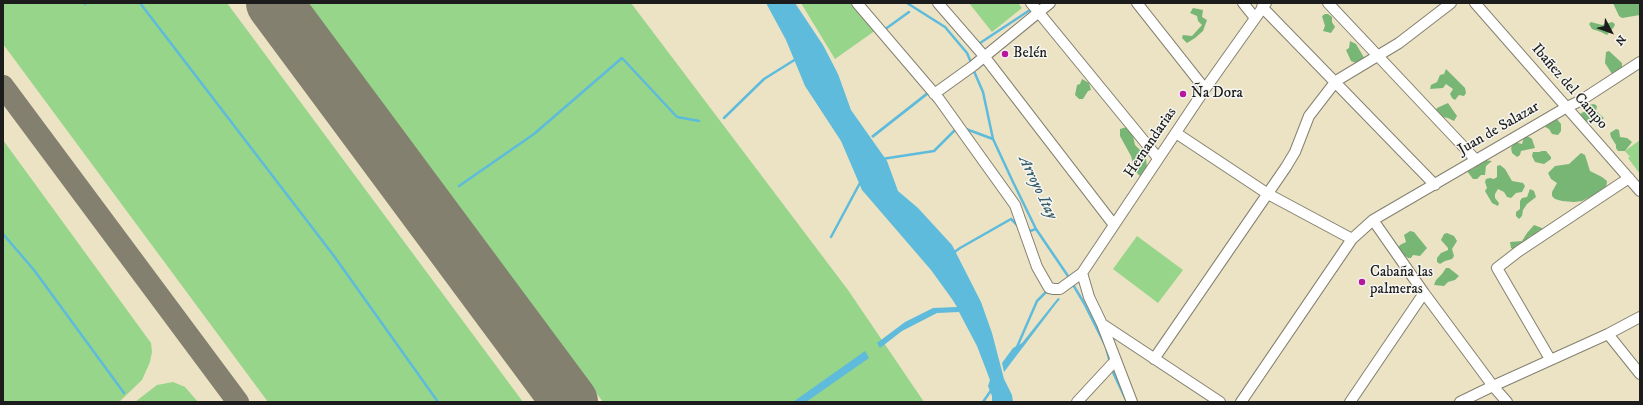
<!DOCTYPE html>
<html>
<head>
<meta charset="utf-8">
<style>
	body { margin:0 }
	#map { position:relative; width:1643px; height:405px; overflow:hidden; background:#ebe3c4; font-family:"IM FELL DW Pica",serif }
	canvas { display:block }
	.frame { position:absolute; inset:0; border:4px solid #1c1c1c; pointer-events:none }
	.north { position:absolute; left:1591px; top:12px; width:40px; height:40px; -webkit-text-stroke:3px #f6f6f2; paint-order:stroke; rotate:131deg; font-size:11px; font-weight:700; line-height:16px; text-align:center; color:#1c1c1c }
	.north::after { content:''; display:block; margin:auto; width:14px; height:18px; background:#1c1c1c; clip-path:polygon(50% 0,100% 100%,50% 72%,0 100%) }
</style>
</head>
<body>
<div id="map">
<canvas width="1643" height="405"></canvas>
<div class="frame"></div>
<div class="north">N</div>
</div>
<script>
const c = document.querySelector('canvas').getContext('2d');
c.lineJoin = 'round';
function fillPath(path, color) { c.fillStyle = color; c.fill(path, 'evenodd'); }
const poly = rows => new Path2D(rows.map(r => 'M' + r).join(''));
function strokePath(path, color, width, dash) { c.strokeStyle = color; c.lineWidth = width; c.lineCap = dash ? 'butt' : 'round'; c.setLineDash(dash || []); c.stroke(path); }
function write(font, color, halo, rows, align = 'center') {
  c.font = font + ' "IM FELL DW Pica",serif'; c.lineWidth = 3; c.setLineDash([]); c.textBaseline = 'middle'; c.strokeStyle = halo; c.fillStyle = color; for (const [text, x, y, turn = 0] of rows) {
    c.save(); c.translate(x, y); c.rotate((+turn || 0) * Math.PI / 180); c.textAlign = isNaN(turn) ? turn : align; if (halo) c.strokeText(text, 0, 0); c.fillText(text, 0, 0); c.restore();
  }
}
const green = poly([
	[3,3,227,3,523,402,268,402,3,44],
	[308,3,631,3,848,290,924,402,603,402],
	[801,3,854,3,876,30,835,59],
	[969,3,1018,3,1022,8,992,32],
	[3,140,151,343,152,352,150,362,142,380,119,402,3,402],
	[1640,140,1640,174,1628,158,1630,157,1625,151],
	[1137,236,1183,270,1158,303,1113,269],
	[173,382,185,387,198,402,135,402,157,385]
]);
const forest = poly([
	[1613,3,1640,3,1640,15,1622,18,1619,16],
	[1193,8,1203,10,1202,17,1207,20,1203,31,1195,38,1187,43,1182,38,1183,35,1192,36,1202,25,1198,21,1197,16,1190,13],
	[1325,14,1328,14,1332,17,1332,22,1335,27,1331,33,1323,31,1325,26,1322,16],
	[1591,22,1602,25,1612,22,1615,24,1614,27,1607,35,1601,32,1592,29,1589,24],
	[1350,41,1356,44,1366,61,1356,63,1351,61,1346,50,1349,48],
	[1609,51,1622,63,1622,67,1620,69,1612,74,1605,63,1606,52],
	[1446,69,1465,88,1466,93,1464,96,1459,95,1455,100,1452,98,1450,94,1453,89,1446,84,1443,88,1430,89,1431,85,1437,82,1440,75,1444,74],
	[1082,79,1089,83,1091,90,1088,91,1083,99,1079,99,1075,95,1077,85,1080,84],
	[1448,103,1457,116,1454,121,1448,118,1442,117,1435,111,1437,108],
	[1594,104,1597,106,1596,111,1604,118,1598,122,1589,121,1586,123,1580,114,1587,110,1589,105],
	[1556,118,1561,124,1561,131,1558,135,1552,134,1549,129,1545,127],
	[1127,127,1132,131,1135,145,1145,155,1146,158,1147,168,1144,176,1140,176,1135,171,1131,156,1120,136,1120,129],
	[1616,129,1619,130,1620,137,1627,138,1632,142,1625,151,1618,151,1616,148,1616,145,1611,137,1610,133],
	[1524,137,1529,137,1532,139,1535,148,1521,151,1520,155,1517,157,1512,153,1511,148,1515,142,1522,144],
	[1542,151,1546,151,1551,157,1551,159,1544,164,1535,162,1532,156,1533,152,1539,152],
	[1581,153,1585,155,1590,171,1602,177,1607,181,1606,189,1582,201,1574,202,1562,201,1555,199,1552,196,1552,192,1557,183,1551,179,1548,173,1555,166,1569,164],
	[1483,160,1492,161,1486,166,1485,175,1481,175,1477,179,1473,179,1467,171,1473,169],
	[1500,165,1505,169,1512,181,1523,183,1525,186,1522,192,1516,193,1511,198,1507,197,1504,192,1498,189,1495,194,1495,198,1499,203,1498,206,1492,203,1485,191,1487,188,1485,182,1486,179,1490,178,1494,179,1497,177,1497,166],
	[1530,189,1534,191,1536,197,1527,204,1523,210,1522,216,1519,219,1516,216,1516,212,1520,209,1520,201,1522,198,1527,197],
	[1534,225,1547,230,1539,230,1537,235,1530,236,1517,251,1511,248,1510,242,1522,241,1527,233],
	[1410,231,1414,232,1427,248,1420,256,1413,255,1411,258,1408,258,1399,251,1398,248,1400,245,1406,242,1404,235],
	[1447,233,1454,236,1457,241,1452,249,1454,256,1452,259,1445,261,1440,264,1437,262,1437,258,1441,253,1448,250,1448,248,1441,240,1444,234],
	[1446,268,1449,268,1459,276,1455,280,1448,282,1444,286,1434,285,1436,280,1442,274]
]);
const water = poly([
	[766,3,795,3,823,45,838,74,851,110,887,161,898,191,918,208,952,245,981,302,992,333,1004,379,1012,395,1013,402,992,402,992,396,988,386,990,380,977,346,959,312,937,313,902,331,880,348,877,343,905,322,933,308,957,307,952,299,931,270,862,190,841,141,805,86,786,40],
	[927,92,929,94,873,138,871,136],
	[1058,298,1060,299,1055,305,1004,372,1002,363,1013,348,1022,343],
	[865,351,869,358,806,402,793,402]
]);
const stream = poly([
	[140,3,334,256,438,402],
	[907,3,945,27,967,53,970,60],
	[85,4,86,3],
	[884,30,909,12],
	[977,45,1033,8],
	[973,69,983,92,993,139,1013,182,1036,229,1070,279],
	[724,118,764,79,796,59],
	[966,129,993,139],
	[882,159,934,151,957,128],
	[459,186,534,134,622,58,677,117,699,121],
	[1027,232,1036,229],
	[3,234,34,270,124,393],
	[831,237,861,181],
	[953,253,960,248,1011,219,1019,227],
	[1072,283,1084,303,1106,347,1110,363],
	[1017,347,1037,301,1047,291],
	[1111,368,1126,400],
	[983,402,992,389]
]);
const taxiway = poly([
	[3,86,238,402]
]);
const runway = poly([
	[274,3,570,402]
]);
const minor = poly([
	[857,3,939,99,1015,205,1037,267,1049,288,1054,289,1060,289,1082,273,1205,89,1266,3],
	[938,3,984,56,1114,225],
	[1031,3,1158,158],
	[1137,3,1205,89],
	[1243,3,1255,18],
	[1328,3,1476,160],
	[1475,3,1640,191],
	[1262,7,1435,185],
	[934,94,973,66,1050,3],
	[1176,133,1268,194,1352,239],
	[1373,220,1424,293,1493,386,1507,402],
	[1082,273,1089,297,1102,324,1132,402],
	[1102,324,1220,402],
	[1608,334,1640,374],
	[1154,359,1286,167,1295,152,1309,116,1336,81,1399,43,1451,3],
	[1550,359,1497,268,1519,251,1629,178],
	[1077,402,1115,361],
	[1241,402,1352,239,1373,220,1567,107,1580,101,1640,62],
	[1350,402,1424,293],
	[1460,402,1493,386,1608,334,1640,317]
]);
const markers = [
	[1005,54,4,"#b5179e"],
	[1183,94,4,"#b5179e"],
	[1362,282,4,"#b5179e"]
];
const poiNames = [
	["Belén",1013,54],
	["Ña Dora",1191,94],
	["Cabaña las",1370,273],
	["palmeras",1370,290]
];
const streetNames = [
	["Ibañez del Campo",1569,87,49],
	["Juan de Salazar",1499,129,-30],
	["Hernandarias",1151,143,-56]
];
const waterNames = [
	["Arroyo Itay",1037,188,64]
];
fillPath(green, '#96d58a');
fillPath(forest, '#78b676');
fillPath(water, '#5ebbdc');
strokePath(stream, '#5ebbdc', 2.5);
strokePath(taxiway, '#848070', 22);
strokePath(runway, '#848070', 56);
strokePath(minor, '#848070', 12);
strokePath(minor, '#fff', 10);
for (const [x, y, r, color] of markers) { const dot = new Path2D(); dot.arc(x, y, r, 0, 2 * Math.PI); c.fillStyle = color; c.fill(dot); strokePath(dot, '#f6f6f2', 1.5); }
write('15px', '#1c1c1c', '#f6f6f2', poiNames, 'left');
write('15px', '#1c1c1c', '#f6f6f2', streetNames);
write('italic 16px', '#365c69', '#f6f6f2', waterNames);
</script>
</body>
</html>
